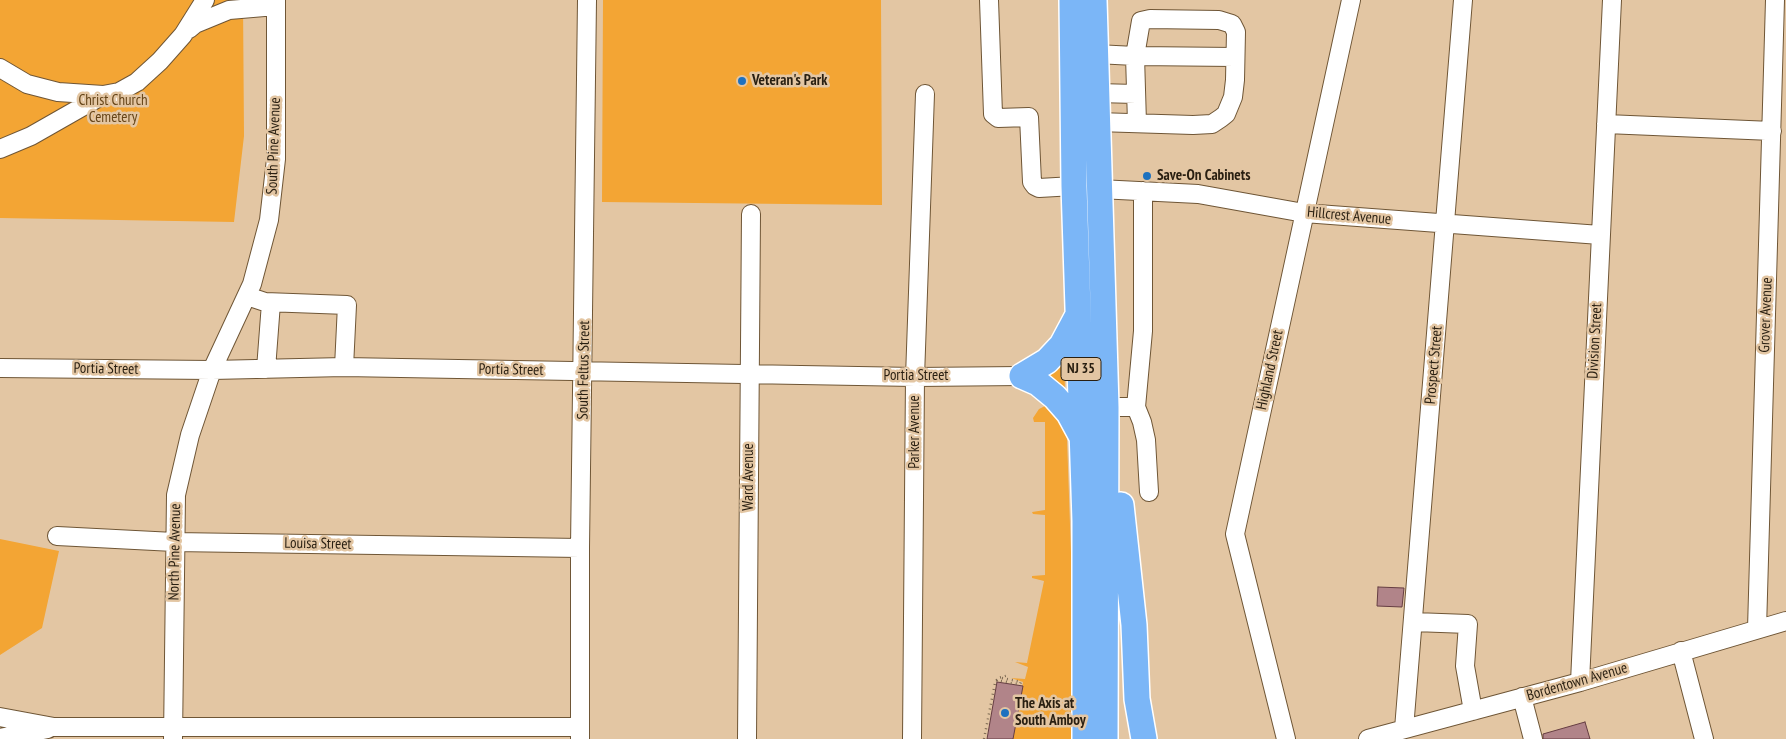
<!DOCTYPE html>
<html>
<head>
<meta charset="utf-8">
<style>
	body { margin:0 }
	canvas { display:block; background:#e3c6a3 }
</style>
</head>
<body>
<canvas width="1786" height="739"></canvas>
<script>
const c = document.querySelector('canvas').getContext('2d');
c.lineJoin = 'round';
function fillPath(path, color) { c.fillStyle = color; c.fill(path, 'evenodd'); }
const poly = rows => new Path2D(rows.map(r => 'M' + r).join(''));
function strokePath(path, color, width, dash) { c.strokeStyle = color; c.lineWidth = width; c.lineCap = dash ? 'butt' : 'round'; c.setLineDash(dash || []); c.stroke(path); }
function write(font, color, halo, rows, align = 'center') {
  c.font = font + ' "PT Sans Narrow",sans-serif'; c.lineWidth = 5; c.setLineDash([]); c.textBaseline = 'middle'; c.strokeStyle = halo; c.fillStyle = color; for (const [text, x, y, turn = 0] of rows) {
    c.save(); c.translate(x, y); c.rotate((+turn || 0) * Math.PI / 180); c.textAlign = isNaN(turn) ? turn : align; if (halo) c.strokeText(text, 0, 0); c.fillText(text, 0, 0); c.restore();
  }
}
const green = poly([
	[0,0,243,0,244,136,234,222,0,218],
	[603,0,881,0,882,205,602,202],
	[1061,362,1064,363,1065,390,1044,374],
	[1045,406,1054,410,1066,433,1067,439,1075,667,1075,739,1013,739,1023,682,1011,678,1025,679,1028,667,1015,662,1027,663,1044,581,1032,578,1032,576,1045,575,1045,515,1033,514,1032,512,1045,510,1045,422,1034,422,1033,418,1039,409],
	[0,539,59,551,42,628,0,655]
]);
const building = poly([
	[1378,587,1404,588,1402,607,1377,606,1378,587],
	[997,682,1023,686,1013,739,987,739,997,682],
	[1585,722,1590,739,1543,739,1543,734,1585,722]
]);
const path = poly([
	[1002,678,1021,682,1020,684,1007,683],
	[996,680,1007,682],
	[984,739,995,683,998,678,1009,675]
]);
const minor = poly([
	[989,0,993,114,998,118,1029,117,1032,182,1035,186,1039,188,1074,186],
	[189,29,195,24,229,10,276,6],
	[1096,54,1135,56,1141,21,1150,19,1219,20,1232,24,1236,32,1235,80,1233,97,1226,114,1221,118,1212,124,1193,125,1097,122],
	[0,68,27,84,58,92,103,95,119,92,137,82,160,61,183,35,205,0],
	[1097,93,1136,94],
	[1137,123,1135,56,1235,57],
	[1606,124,1772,131],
	[0,149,31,136,103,95],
	[1099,189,1198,194,1304,213,1600,235],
	[247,296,265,302,347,305,344,367],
	[0,368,212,370,344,367,915,377,1022,376],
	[266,369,271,303],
	[1106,407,1136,407,1143,331,1143,191],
	[1136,407,1142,422,1146,440,1149,492],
	[57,536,174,542,580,548],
	[1414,622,1468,624,1465,666,1473,711],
	[1757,629,1775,0],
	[1681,651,1704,739],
	[1580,682,1612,0],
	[1522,697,1533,739],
	[0,717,54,727,580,727],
	[1404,729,1463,0],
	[0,738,48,729],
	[173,739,176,495,190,435,212,370,252,284,269,220,276,159,276,0],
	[580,739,580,548,587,0],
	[747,739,751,214],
	[912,739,915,377,925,94],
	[1286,739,1235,534,1351,0],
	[1368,739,1580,682,1786,621]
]);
const highway = poly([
	[1072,0,1074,186,1085,521,1085,739],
	[1094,0,1106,407,1105,739],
	[1022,376,1038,383,1055,397,1069,413,1082,437],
	[1022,376,1047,361,1062,345,1078,315],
	[1121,505,1134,625,1137,699,1144,739]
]);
const markers = [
	[742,81,5,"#1d71bf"],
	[1147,176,5,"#1d71bf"],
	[1005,713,5,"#1d71bf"]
];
const shields = [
	[1081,369,40]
];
const shieldNames = [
	["NJ 35",1081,369]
];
const poiNames = [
	["Veteran's Park",752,81],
	["Save-On Cabinets",1157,176],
	["The Axis at",1015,704],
	["South Amboy",1015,721]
];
const parkNames = [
	["Christ Church",113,101],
	["Cemetery",113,118]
];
const streetNames = [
	["South Pine Avenue",274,146,-88],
	["Hillcrest Avenue",1349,216,5],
	["Grover Avenue",1766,315,-88],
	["Division Street",1595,341,-87],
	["Prospect Street",1434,365,-85],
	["Portia Street",106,369,1],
	["Portia Street",511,370,1],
	["South Feltus Street",584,370,-89],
	["Highland Street",1270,370,-78],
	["Portia Street",916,376],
	["Parker Avenue",915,432,-90],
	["Ward Avenue",749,477,-90],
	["Louisa Street",318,544,1],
	["North Pine Avenue",175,552,-89],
	["Bordentown Avenue",1577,682,-16]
];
fillPath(green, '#f3a534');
fillPath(building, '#b18489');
strokePath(building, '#653d42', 1);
strokePath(minor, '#6f5636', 20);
strokePath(highway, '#fff', 28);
strokePath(path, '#7d6a53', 2.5, [1, 4]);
strokePath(minor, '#fff', 18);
strokePath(highway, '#7bb6f7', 25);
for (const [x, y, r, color] of markers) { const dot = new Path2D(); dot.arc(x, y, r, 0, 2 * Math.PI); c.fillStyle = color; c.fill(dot); strokePath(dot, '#e3c6a3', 2); }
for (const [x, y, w] of shields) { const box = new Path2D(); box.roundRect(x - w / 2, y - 11.5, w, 23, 4); c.fillStyle = '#e3c6a3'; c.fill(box); strokePath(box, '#291f11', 1); }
write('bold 14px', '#291f11', null, shieldNames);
write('bold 15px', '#291f11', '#e3c6a3', poiNames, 'left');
write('15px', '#664519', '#e3c6a3', parkNames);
write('15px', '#291f11', '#e3c6a3', streetNames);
</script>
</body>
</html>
